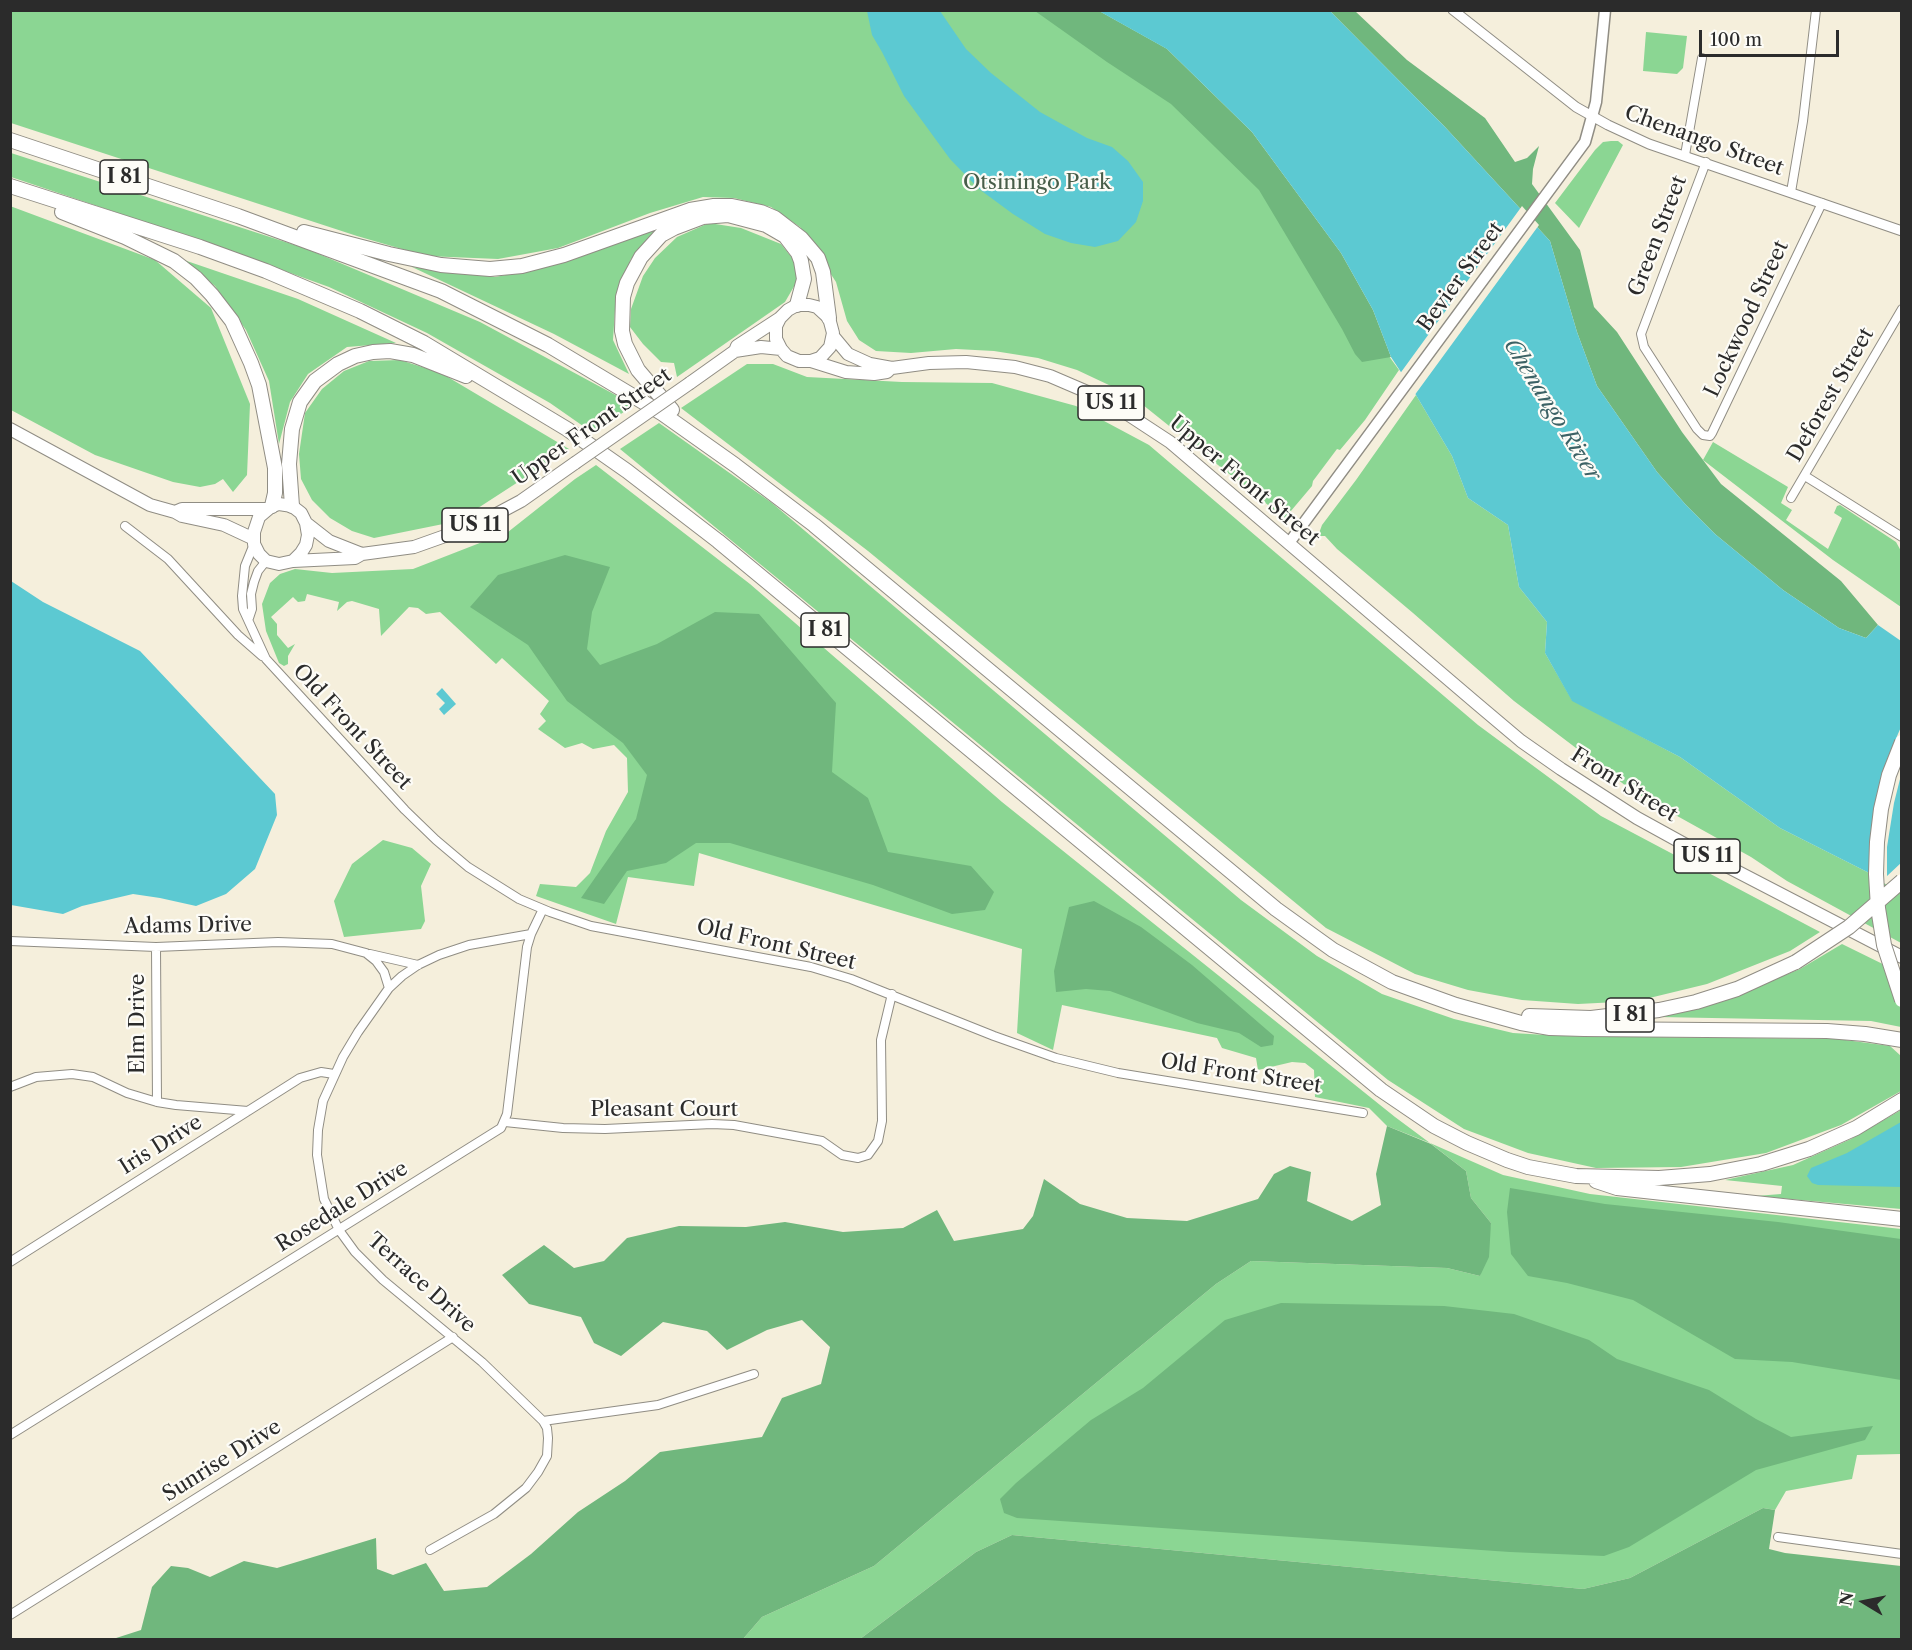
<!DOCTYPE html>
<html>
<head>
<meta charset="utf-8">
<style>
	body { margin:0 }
	#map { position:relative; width:1912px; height:1650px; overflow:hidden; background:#f5efdc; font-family:"Libre Caslon Text",serif }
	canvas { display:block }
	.frame { position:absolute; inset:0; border:12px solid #2b2b2b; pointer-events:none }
	.north { position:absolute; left:1834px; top:1572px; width:60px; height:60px; -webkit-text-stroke:4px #fdfcf7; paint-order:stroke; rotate:280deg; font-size:16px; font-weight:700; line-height:24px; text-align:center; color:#2b2b2b }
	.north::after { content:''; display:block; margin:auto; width:21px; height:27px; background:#2b2b2b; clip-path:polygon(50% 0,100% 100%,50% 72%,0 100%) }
	.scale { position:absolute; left:1699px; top:30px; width:140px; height:27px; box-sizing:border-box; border:3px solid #2b2b2b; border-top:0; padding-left:8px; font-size:18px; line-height:21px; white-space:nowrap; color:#2b2b2b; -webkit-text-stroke:4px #fdfcf7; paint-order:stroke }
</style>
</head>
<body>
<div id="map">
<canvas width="1912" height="1650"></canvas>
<div class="frame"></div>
<div class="north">N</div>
<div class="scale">100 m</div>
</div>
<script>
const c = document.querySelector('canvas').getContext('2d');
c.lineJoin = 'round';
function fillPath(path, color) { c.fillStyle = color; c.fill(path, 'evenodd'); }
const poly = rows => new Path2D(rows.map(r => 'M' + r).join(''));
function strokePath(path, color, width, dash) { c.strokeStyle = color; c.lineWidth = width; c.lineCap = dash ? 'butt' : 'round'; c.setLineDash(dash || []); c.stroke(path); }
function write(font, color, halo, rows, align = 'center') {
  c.font = font + ' "Libre Caslon Text",serif'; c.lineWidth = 4.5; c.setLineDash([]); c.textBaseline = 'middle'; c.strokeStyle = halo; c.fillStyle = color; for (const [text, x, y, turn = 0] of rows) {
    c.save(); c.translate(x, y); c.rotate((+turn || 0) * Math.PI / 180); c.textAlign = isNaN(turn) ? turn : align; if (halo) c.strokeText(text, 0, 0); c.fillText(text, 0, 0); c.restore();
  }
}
const green = poly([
	[11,11,1099,11,1167,49,1399,370,1365,420,1340,450,1337,449,1313,481,1312,486,1285,518,1278,513,1273,513,1268,505,1138,401,1111,386,1077,370,1038,358,994,351,956,349,911,353,876,351,859,340,847,321,836,282,800,227,771,207,734,198,703,197,650,213,558,248,498,259,426,256,357,236,11,123],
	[1646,32,1687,36,1683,68,1677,74,1643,71],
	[1611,141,1618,141,1623,145,1579,228,1555,203,1595,150,1603,142],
	[11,153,307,249,480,322,634,405,593,433,550,403,427,333,329,287,213,245,11,177],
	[10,206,155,260,211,308,250,404,247,475,233,492,223,479,215,484,200,487,173,482,95,455,11,410],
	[709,223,741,228,781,244,797,264,796,283,785,302,677,377,674,363,661,362,643,344,630,327,631,309,643,276,655,258,677,237],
	[659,229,631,259,616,295,613,340,629,374,554,334,412,267,495,277,538,269],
	[181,259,298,299,396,343,347,347,308,374,290,402,279,444,269,381,246,330,215,286],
	[400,360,441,373,569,449,458,521,374,538,352,531,330,518,312,500,301,479,299,454,305,413,322,389,344,371,369,361],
	[747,364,773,364,807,377,902,382,992,383,1076,406,1149,445,1478,725,1601,816,1820,932,1790,951,1707,984,1637,1001,1578,1004,1522,1000,1468,990,1415,974,1326,928,868,551,681,408],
	[1416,395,1452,456,1468,498,1508,525,1519,587,1547,622,1545,653,1572,700,1680,757,1780,828,1901,889,1901,943,1787,881,1751,857,1634,792,1514,701,1413,613,1337,549,1325,536,1318,536,1322,525,1356,480],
	[659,423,772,503,1241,900,1317,956,1382,994,1454,1019,1513,1033,1562,1036,1838,1039,1890,1046,1901,1056,1901,1091,1841,1125,1766,1153,1681,1167,1596,1168,1528,1153,1464,1129,1388,1080,620,449],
	[1713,442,1788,487,1781,503,1792,510,1786,520,1828,549,1842,518,1834,513,1837,506,1840,505,1896,542,1901,551,1901,607,1833,560,1703,460],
	[596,465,750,584,1002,802,1395,1117,1430,1143,1503,1175,1590,1194,1901,1229,1901,1454,1857,1455,1852,1479,1786,1491,1775,1510,1763,1508,1630,1578,1583,1589,1012,1535,976,1552,860,1639,743,1639,762,1617,874,1566,1216,1284,1251,1261,1447,1268,1480,1276,1491,1223,1471,1198,1466,1171,1430,1143,1387,1126,1369,1108,1315,1097,1314,1070,1305,1063,1292,1062,1258,1070,1256,1058,1222,1048,1217,1038,1062,1005,1053,1050,1017,1033,1022,949,699,853,694,886,628,877,616,924,536,896,540,884,576,887,590,873,606,831,628,792,627,758,614,745,593,749,582,743,565,748,538,729,546,721,540,714,549,701,502,658,496,664,440,612,426,614,418,608,409,607,381,636,379,609,352,601,347,602,337,611,339,602,307,594,305,601,298,602,293,597,271,617,277,624,277,635,288,648,295,644,288,656,288,664,284,666,279,663,266,631,262,604,270,583,280,574,295,569,332,573,413,569,508,532,575,479],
	[383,840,412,848,431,864,421,886,425,921,421,929,344,937,334,901,352,864],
	[1842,944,1901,973,1901,1027,1871,1021,1659,1017,1724,1000,1800,969],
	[1901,1110,1901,1209,1756,1196,1781,1194,1782,1186,1725,1180,1793,1165,1851,1139]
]);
const forest = poly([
	[1035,11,1099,11,1167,49,1252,132,1341,253,1373,310,1391,357,1362,362,1355,354,1342,329,1259,190,1171,104,1107,62],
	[1330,11,1355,11,1407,60,1485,118,1515,162,1527,158,1539,146,1533,169,1532,184,1580,250,1594,307,1617,332,1682,432,1721,484,1841,581,1878,625,1866,638,1839,628,1783,590,1715,534,1686,505,1657,472,1597,386,1577,332,1550,241,1445,127],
	[565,555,610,567,592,612,587,649,600,665,657,644,715,612,759,614,836,703,832,772,868,798,888,852,971,866,994,892,985,910,952,914,873,885,730,843,696,843,666,863,627,871,604,904,581,898,636,819,647,775,623,743,567,701,528,645,470,607,498,575],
	[1094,901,1141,927,1192,965,1274,1036,1273,1045,1261,1047,1239,1033,1197,1023,1110,991,1086,989,1056,992,1054,971,1069,907],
	[1387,1126,1431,1144,1466,1171,1471,1198,1491,1223,1489,1257,1480,1276,1447,1268,1251,1261,1216,1284,874,1566,762,1617,743,1639,113,1639,141,1630,152,1587,171,1566,188,1568,210,1577,244,1561,277,1568,376,1538,377,1569,393,1575,426,1563,444,1591,487,1587,531,1554,578,1512,625,1481,660,1452,762,1437,782,1398,821,1384,830,1347,802,1320,767,1330,727,1350,707,1331,663,1322,621,1356,594,1343,581,1317,529,1304,502,1275,544,1245,574,1268,604,1261,627,1238,679,1226,746,1227,785,1222,843,1232,903,1228,937,1210,954,1241,1023,1229,1033,1216,1044,1179,1080,1204,1127,1218,1187,1221,1258,1199,1274,1174,1290,1166,1311,1172,1307,1201,1352,1221,1381,1205,1376,1174],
	[1510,1188,1605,1204,1778,1222,1901,1239,1901,1380,1792,1362,1735,1359,1633,1300,1567,1283,1528,1276,1511,1254,1507,1212],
	[1281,1303,1444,1306,1514,1314,1589,1340,1617,1359,1709,1390,1756,1419,1791,1437,1873,1426,1865,1440,1756,1470,1629,1547,1604,1556,1510,1552,1017,1518,1004,1513,1000,1499,1016,1483,1091,1420,1143,1388,1225,1320],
	[1763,1508,1775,1510,1769,1549,1785,1553,1901,1566,1901,1639,860,1639,976,1552,1012,1535,1583,1589,1630,1578]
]);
const water = poly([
	[867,11,940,11,966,49,991,73,1040,112,1087,138,1112,147,1128,161,1143,182,1143,201,1136,222,1118,241,1095,247,1071,243,1045,234,1013,214,979,189,950,159,904,96,882,52,872,35],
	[1099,11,1330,11,1445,127,1550,241,1577,332,1597,386,1657,472,1686,505,1715,534,1783,590,1839,628,1866,638,1878,625,1901,641,1901,889,1780,828,1680,757,1572,701,1545,653,1547,622,1519,587,1508,525,1468,498,1452,456,1416,395,1391,357,1373,310,1341,253,1252,132,1167,49],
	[11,581,43,602,140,651,275,794,277,815,255,869,226,894,196,906,160,898,133,894,82,906,63,914,11,905],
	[442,688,456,704,444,715,439,709,445,703,436,694],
	[1901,1122,1901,1187,1818,1185,1812,1183,1807,1176,1811,1168,1847,1153]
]);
const pier = poly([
	[1522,206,1539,225,1414,396,1399,375],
	[1901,727,1901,775,1894,803,1887,847,1887,876,1902,862,1902,892,1869,876,1872,824,1880,785,1888,757]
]);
const minor = poly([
	[1685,155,1702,58],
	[1706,162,1641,334,1644,347,1697,429,1703,435,1710,436,1712,433,1822,203],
	[1791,192,1803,121,1816,10],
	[1805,476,1902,537],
	[1791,498,1902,309],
	[125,526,168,559,238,635,262,656],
	[254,544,245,566,242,596,243,609,266,659,405,810,436,840,468,867,519,899,550,912,591,926,811,967,851,979,994,1036,1056,1058,1118,1073,1363,1113],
	[249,618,252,609,251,594,254,582,258,571,266,561],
	[10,941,156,947,278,942,332,944,366,953,376,961,384,972,389,988],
	[156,947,157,1102],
	[370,954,418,965],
	[10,1087,36,1077,72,1074,93,1077,127,1093,157,1102,176,1105,248,1111],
	[505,1122,563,1128,605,1129,712,1124,734,1125,822,1141,842,1155,858,1158,868,1155,878,1141,882,1121,881,1040,892,994],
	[10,1262,300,1078,321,1072,334,1074],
	[543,1421,658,1405,754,1374],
	[10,1435,501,1128,507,1114,527,947,531,934,543,909],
	[1778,1537,1902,1554],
	[430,1550,494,1514,526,1488,538,1472,547,1456,548,1438,547,1428,543,1421,482,1362,383,1280,355,1252,339,1230,324,1199,317,1155,318,1130,323,1101,343,1057,358,1032,389,988,402,976,418,965,439,955,469,945,531,934],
	[10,1615,453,1337]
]);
const tertiary = poly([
	[1453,10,1576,107,1608,125,1649,144,1902,231]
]);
const secondary = poly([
	[1289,543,1585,142,1596,102,1605,10]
]);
const primary = poly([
	[833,336,848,354,870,364,892,368,929,363,966,362,1015,367,1050,376,1106,400,1170,442,1476,703,1521,741,1561,769,1637,818,1686,845,1902,957],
	[735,351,761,347,781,349],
	[811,361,846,372,874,374,887,372,889,370],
	[690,383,735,351,737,346,780,318,788,310,797,305,809,305,817,307,829,318,833,333,830,347,820,358,811,361,799,361,787,356,781,349,776,339,776,326,780,318],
	[10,429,150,505,175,512,182,516,224,525,254,539],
	[175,512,182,509,267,509],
	[306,523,329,541,362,554],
	[293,561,301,553,306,545,308,535,306,523,301,513,292,506,279,504,272,506,259,517,254,532,254,544,259,554,266,561,279,564,293,561,355,558,362,554,414,547,476,525,521,501,575,463]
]);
const motorway = poly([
	[10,140,238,216,441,291,548,345,663,414,735,465,814,525,1276,909,1333,950,1392,982,1456,1005,1521,1023,1550,1028,1584,1029,1827,1031,1865,1034,1902,1040],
	[10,186,200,247,266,271,360,311,424,343,567,429,627,471,718,541,1381,1090,1434,1126,1467,1143,1507,1160,1528,1167,1576,1176,1659,1178,1710,1174,1761,1164,1809,1149,1856,1128,1902,1100],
	[62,212,125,237,174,261,196,278,212,295,232,321,251,363,259,385,275,468,275,493,272,506],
	[304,232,389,254,441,265,490,269,522,266,564,255,690,210,714,206,732,206,761,212,775,218,801,238,818,258,823,272,829,318],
	[672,410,638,370,625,344,622,331,623,297,627,283,641,257,661,235,674,228,703,217,728,215,766,225,785,236,798,253,801,261,804,279,797,305],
	[292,506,289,464,292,429,300,402,315,381,338,364,355,356,373,352,390,351,413,355,466,376],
	[1529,1016,1591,1018,1659,1010,1696,1002,1737,989,1796,962],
	[1596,1181,1617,1188,1902,1219]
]);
const primaryBridge = poly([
	[575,463,690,383]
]);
const motorwayBridge = poly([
	[1902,742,1889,775,1881,809,1877,842,1876,874,1878,908,1884,945,1902,1000],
	[1796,962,1849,927,1902,881]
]);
const shields = [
	[124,177,48],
	[1111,403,66],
	[475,525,66],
	[825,630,48],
	[1707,856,66],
	[1630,1015,48]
];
const shieldNames = [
	["I 81",124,177],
	["US 11",1111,403],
	["US 11",475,525],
	["I 81",825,630],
	["US 11",1707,856],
	["I 81",1630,1015]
];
const streetNames = [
	["Chenango Street",1704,141,20],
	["Green Street",1658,236,-69],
	["Bevier Street",1461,277,-54],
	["Lockwood Street",1747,319,-65],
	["Deforest Street",1831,395,-60],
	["Upper Front Street",592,427,-35],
	["Upper Front Street",1244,481,40],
	["Old Front Street",352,727,47],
	["Front Street",1624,785,32],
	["Adams Drive",188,926,-1],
	["Old Front Street",776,945,13],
	["Elm Drive",138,1024,-90],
	["Old Front Street",1241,1074,9],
	["Pleasant Court",664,1110],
	["Iris Drive",161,1145,-32],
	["Rosedale Drive",342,1207,-32],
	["Terrace Drive",421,1283,42],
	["Sunrise Drive",222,1461,-32]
];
const parkNames = [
	["Otsiningo Park",1037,183]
];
const waterNames = [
	["Chenango River",1552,410,58]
];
fillPath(green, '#8bd693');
fillPath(forest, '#70b77d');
fillPath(water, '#5cc9d2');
fillPath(pier, '#f5efdc');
strokePath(minor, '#908d84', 10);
strokePath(tertiary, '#908d84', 11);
strokePath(secondary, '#908d84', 13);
strokePath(primary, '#908d84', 14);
strokePath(motorway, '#908d84', 16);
strokePath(minor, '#fff', 8);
strokePath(tertiary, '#fff', 9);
strokePath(secondary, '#fff', 10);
strokePath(primary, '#fff', 12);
strokePath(motorway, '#fff', 14);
strokePath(primaryBridge, '#908d84', 14, []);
strokePath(motorwayBridge, '#908d84', 16, []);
strokePath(primaryBridge, '#fff', 12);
strokePath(motorwayBridge, '#fff', 14);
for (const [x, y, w] of shields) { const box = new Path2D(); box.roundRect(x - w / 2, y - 17, w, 34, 4.5); c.fillStyle = '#fdfcf7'; c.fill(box); strokePath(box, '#2b2b2b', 1.5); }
write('bold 20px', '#2b2b2b', null, shieldNames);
write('21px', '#2b2b2b', '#fdfcf7', streetNames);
write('21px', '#485e4a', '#fdfcf7', parkNames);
write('italic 22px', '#3c6265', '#fdfcf7', waterNames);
</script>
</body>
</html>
